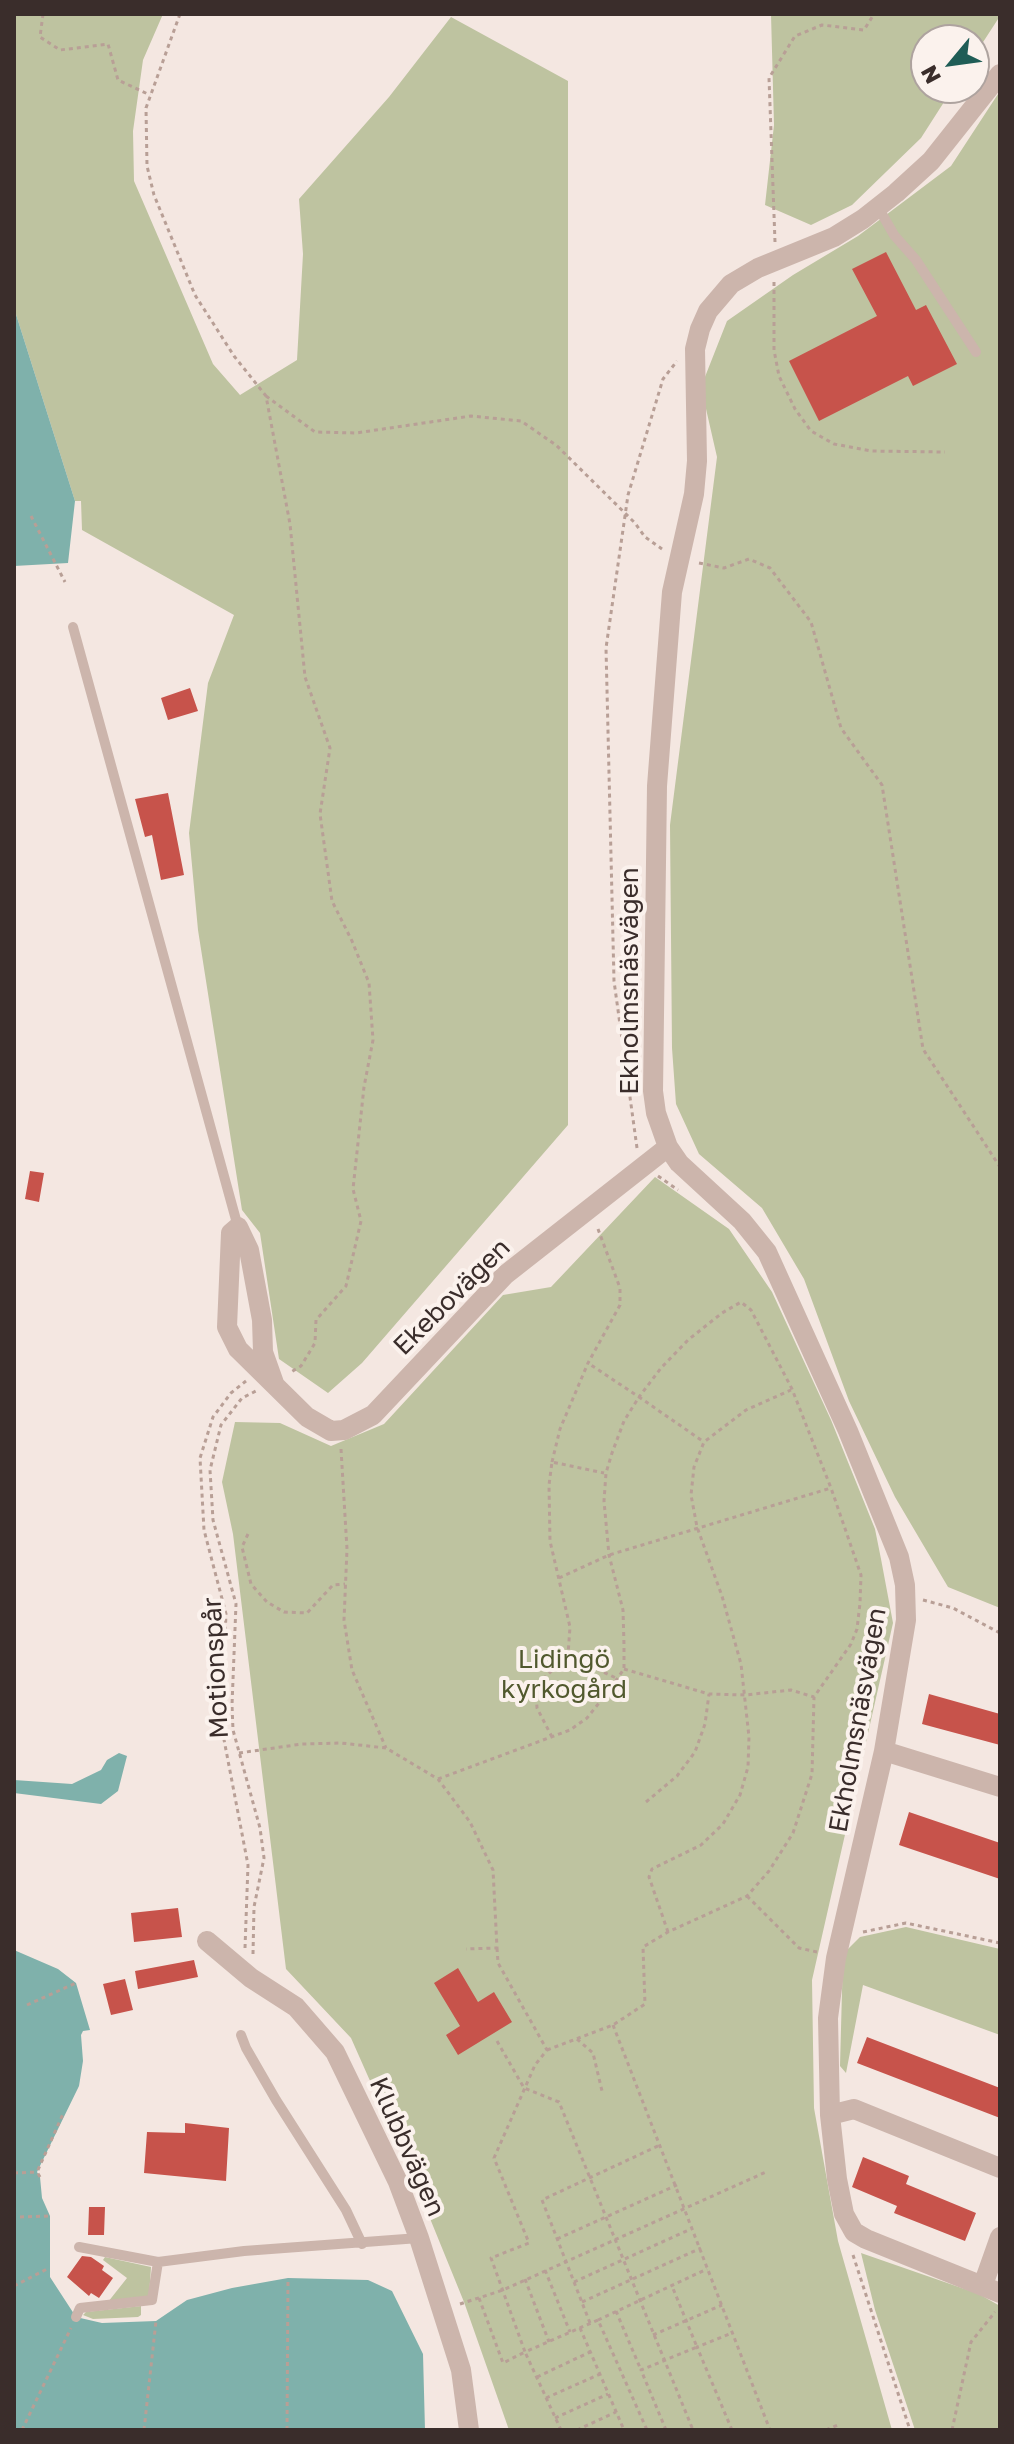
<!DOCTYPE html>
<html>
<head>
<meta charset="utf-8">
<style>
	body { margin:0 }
	#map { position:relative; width:1014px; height:2444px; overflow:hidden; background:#f4e7e1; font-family:"Golos Text",sans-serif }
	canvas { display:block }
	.frame { position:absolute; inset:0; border:16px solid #3a2d2b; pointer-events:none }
	.north { position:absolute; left:910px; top:24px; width:80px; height:80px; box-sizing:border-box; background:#fbf2ed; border:2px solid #aea39f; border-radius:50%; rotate:241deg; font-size:22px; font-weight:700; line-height:32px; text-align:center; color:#3a2d2b }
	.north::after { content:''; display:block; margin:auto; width:28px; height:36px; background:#1f5d56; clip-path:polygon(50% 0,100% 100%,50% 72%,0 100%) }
</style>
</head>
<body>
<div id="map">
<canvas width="1014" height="2444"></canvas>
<div class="frame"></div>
<div class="north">N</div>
</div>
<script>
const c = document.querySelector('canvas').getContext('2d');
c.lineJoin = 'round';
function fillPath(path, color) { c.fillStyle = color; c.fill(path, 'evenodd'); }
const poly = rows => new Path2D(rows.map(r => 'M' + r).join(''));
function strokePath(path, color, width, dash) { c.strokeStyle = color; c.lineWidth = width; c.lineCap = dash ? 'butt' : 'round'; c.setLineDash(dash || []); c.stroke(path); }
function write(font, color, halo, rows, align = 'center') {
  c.font = font + ' "Golos Text",sans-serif'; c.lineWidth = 8; c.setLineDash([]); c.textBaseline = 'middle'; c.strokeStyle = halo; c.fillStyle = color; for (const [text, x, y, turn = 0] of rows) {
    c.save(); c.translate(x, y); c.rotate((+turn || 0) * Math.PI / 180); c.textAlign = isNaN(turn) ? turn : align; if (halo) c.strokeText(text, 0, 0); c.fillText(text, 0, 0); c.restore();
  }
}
const green = poly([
	[14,14,163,14,143,60,133,131,134,181,213,364,240,395,297,360,303,254,299,199,389,97,451,17,568,81,568,1125,362,1363,328,1393,279,1359,260,1233,242,1210,198,930,189,833,208,683,234,615,82,530,81,501,75,501,14,308],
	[771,14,1000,14,1000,16,974,56,974,40,926,40,926,88,953,88,921,138,852,205,811,225,765,205,774,125],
	[1000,91,1000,1608,948,1587,895,1497,849,1401,804,1279,762,1208,699,1154,676,1104,672,1048,670,825,717,457,701,387,727,321,793,275,858,236,951,166],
	[655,1177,729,1229,772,1292,831,1420,875,1529,881,1559,893,1623,812,1980,814,2108,838,2241,892,2430,509,2430,464,2302,418,2189,351,2038,286,1969,233,1534,222,1482,235,1422,280,1423,331,1446,384,1424,503,1295,551,1287],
	[906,1927,1000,1949,1000,2035,863,1985,846,2073,840,2066,843,1954,860,1937],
	[861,2253,979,2294,1000,2306,1000,2430,915,2430,875,2310],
	[105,2257,151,2267,149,2297,108,2302,127,2278,103,2260],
	[141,2306,141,2315,138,2317,93,2319,83,2315,86,2312]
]);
const water = poly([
	[14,308,75,501,68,563,14,566],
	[119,1753,127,1756,118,1791,101,1804,14,1793,14,1780,72,1784,101,1770,107,1760],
	[14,1950,58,1969,76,1983,90,2030,83,2031,81,2035,83,2061,79,2086,37,2172,40,2177,42,2198,50,2216,50,2277,76,2317,102,2323,156,2321,187,2300,232,2288,288,2278,368,2280,392,2291,423,2354,425,2430,14,2430]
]);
const building = poly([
	[886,252,916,310,926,305,957,364,913,386,908,376,819,421,789,361,877,316,852,269],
	[190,688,198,711,168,720,161,698],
	[168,793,184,875,161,880,152,835,145,837,135,799],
	[30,1171,44,1173,39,1202,25,1199],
	[929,1694,1000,1714,1000,1745,922,1724],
	[909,1812,1000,1843,1000,1879,899,1845],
	[178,1908,182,1937,134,1942,131,1913],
	[194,1960,198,1977,138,1989,135,1971],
	[458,1968,478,2002,494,1992,512,2022,458,2055,446,2035,460,2026,434,1983],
	[125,1979,133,2010,111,2015,103,1984],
	[867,2037,1000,2088,1000,2118,857,2063],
	[185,2123,229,2128,226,2181,144,2173,147,2132,185,2133],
	[863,2157,909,2176,906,2184,976,2213,965,2241,894,2213,897,2206,852,2187],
	[89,2207,105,2207,104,2235,88,2235],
	[82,2256,91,2257,104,2266,102,2270,113,2278,99,2298,91,2293,89,2296,67,2277]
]);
const path = poly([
	[43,14,40,37,60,50,108,44,118,80,150,95],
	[180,14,146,108,147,166,154,195,195,295,234,356,266,396,290,524,305,677,330,748,320,814,332,901,352,941,369,983,373,1040,364,1087,353,1189,361,1221,346,1286,316,1320,315,1343,301,1366,291,1372],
	[775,242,769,78,795,36,822,25,864,30,874,14],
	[774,282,774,350,779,376,795,409,811,431,834,444,871,451,945,452],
	[266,396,315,432,356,433,471,416,521,421,556,445,635,523,645,537,662,549],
	[31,516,65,582],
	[699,563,724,568,749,559,770,568,811,622,841,728,882,785,923,1049,1000,1167],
	[637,1148,614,981,606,648,628,495,663,379,677,361],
	[658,1176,678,1190],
	[341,1449,347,1549,344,1620,352,1670,386,1748],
	[552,1462,560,1429,588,1363,620,1305,620,1288,598,1229],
	[248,1534,242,1547,251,1584,267,1602,284,1612,307,1613,333,1585,345,1584],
	[559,1578,609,1555,831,1488],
	[923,1600,953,1608,1000,1633],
	[568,1655,618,1679],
	[624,1669,709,1694,745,1695,791,1690,814,1697],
	[552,1737,537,1708,536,1691,540,1682,568,1655,570,1627,550,1541,549,1485,552,1462,604,1473],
	[239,1753,302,1744,341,1743,386,1748,438,1779,470,1822,493,1870,497,1948,466,1949],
	[438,1779,570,1730,587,1718,607,1693,624,1669,624,1645,623,1610,609,1555,604,1501,606,1473,612,1453,624,1421,639,1397,704,1442],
	[646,1802,677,1776,695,1752,705,1724,709,1694],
	[747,1896,799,1948,817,1952],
	[668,1932,649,1877,652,1869,701,1845,723,1824,740,1795,748,1767,749,1737,741,1664,722,1596,697,1527,691,1495,694,1467,704,1442,746,1410,791,1390],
	[863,1932,906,1923,1000,1943],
	[245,1948,248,1865,221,1724,226,1614,204,1530,200,1458,213,1417,231,1393,246,1381],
	[497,1948,498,1963,547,2050,535,2065,494,2158,529,2243,491,2258,525,2352,598,2320,647,2430],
	[253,1954,254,1907,264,1858,260,1828,233,1730,232,1705,236,1604,213,1520,210,1470,221,1425,242,1398,256,1391],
	[27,2005,76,1983],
	[613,2025,770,2430],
	[577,2039,593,2053,602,2091],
	[497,2041,524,2088,559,2102,693,2430],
	[547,2050,613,2025,645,2004,643,1947,668,1932,747,1896,769,1871,793,1833,812,1774,814,1697,851,1644,857,1629,860,1603,861,1575,831,1488,792,1389,751,1310,741,1302,722,1313,688,1340,661,1368,639,1397,588,1363],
	[14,2173,37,2172],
	[40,2177,37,2172,63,2114],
	[20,2217,50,2216],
	[557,2239,677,2185],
	[853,2255,910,2430],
	[545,2270,570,2332],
	[525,2279,549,2342],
	[574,2282,693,2228],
	[14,2286,49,2268],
	[479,2298,503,2363,525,2352,561,2430],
	[582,2302,701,2248],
	[460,2304,503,2290,766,2172],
	[616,2311,641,2370],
	[598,2320,707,2269],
	[590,2323,542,2200,660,2145],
	[580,2328,624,2430],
	[653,2335,722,2305],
	[537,2377,590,2352],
	[546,2398,600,2374],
	[555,2418,608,2394],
	[22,2430,71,2328],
	[144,2430,156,2321],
	[287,2430,288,2278],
	[577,2430,616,2412],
	[666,2430,641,2370,697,2347,672,2286],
	[732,2430,697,2347,732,2333],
	[826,2430,840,2424],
	[952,2430,971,2342,995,2312]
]);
const service = poly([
	[878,207,894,235,916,260,976,352],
	[73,627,238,1227],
	[241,2035,246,2048,276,2100,346,2210,362,2244],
	[79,2247,158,2262,244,2251,419,2238],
	[76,2317,80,2308,152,2300,158,2262]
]);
const minor = poly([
	[1000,74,931,161,896,193,863,219,834,237,758,268,731,284,708,311,700,329,695,349,697,461,694,494,672,592,657,786,653,1091,656,1113,668,1147,679,1163,742,1221,767,1252,848,1431,899,1557,905,1585,906,1620,884,1751,836,1958,828,2018,830,2115,837,2179,844,2214,854,2232,866,2239,1000,2293],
	[274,1383,263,1352,262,1320,249,1250,238,1227,231,1233,227,1327,238,1349,307,1417,331,1431,344,1430,373,1415,505,1275,668,1147],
	[884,1751,1000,1787],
	[207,1941,251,1978,296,2007,335,2052,398,2182,419,2238,461,2370,469,2430],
	[830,2115,854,2109,1000,2168],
	[983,2285,1000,2237]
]);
const streetNames = [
	["Ekholmsnäsvägen",630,981,-90],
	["Ekebovägen",452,1297,-45],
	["Motionspår",216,1668,-93],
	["Ekholmsnäsvägen",858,1720,-80],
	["Klubbvägen",407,2147,66]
];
const parkNames = [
	["Lidingö",564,1660],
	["kyrkogård",564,1690]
];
fillPath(green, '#bec3a0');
fillPath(water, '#7fb1ab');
fillPath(building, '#c7534b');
strokePath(path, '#b89f96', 3, [4, 4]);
strokePath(service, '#ccb5ac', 10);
strokePath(minor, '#ccb5ac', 20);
write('26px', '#3a2d2b', '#fbf2ed', streetNames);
write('26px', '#51592e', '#fbf2ed', parkNames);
</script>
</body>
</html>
